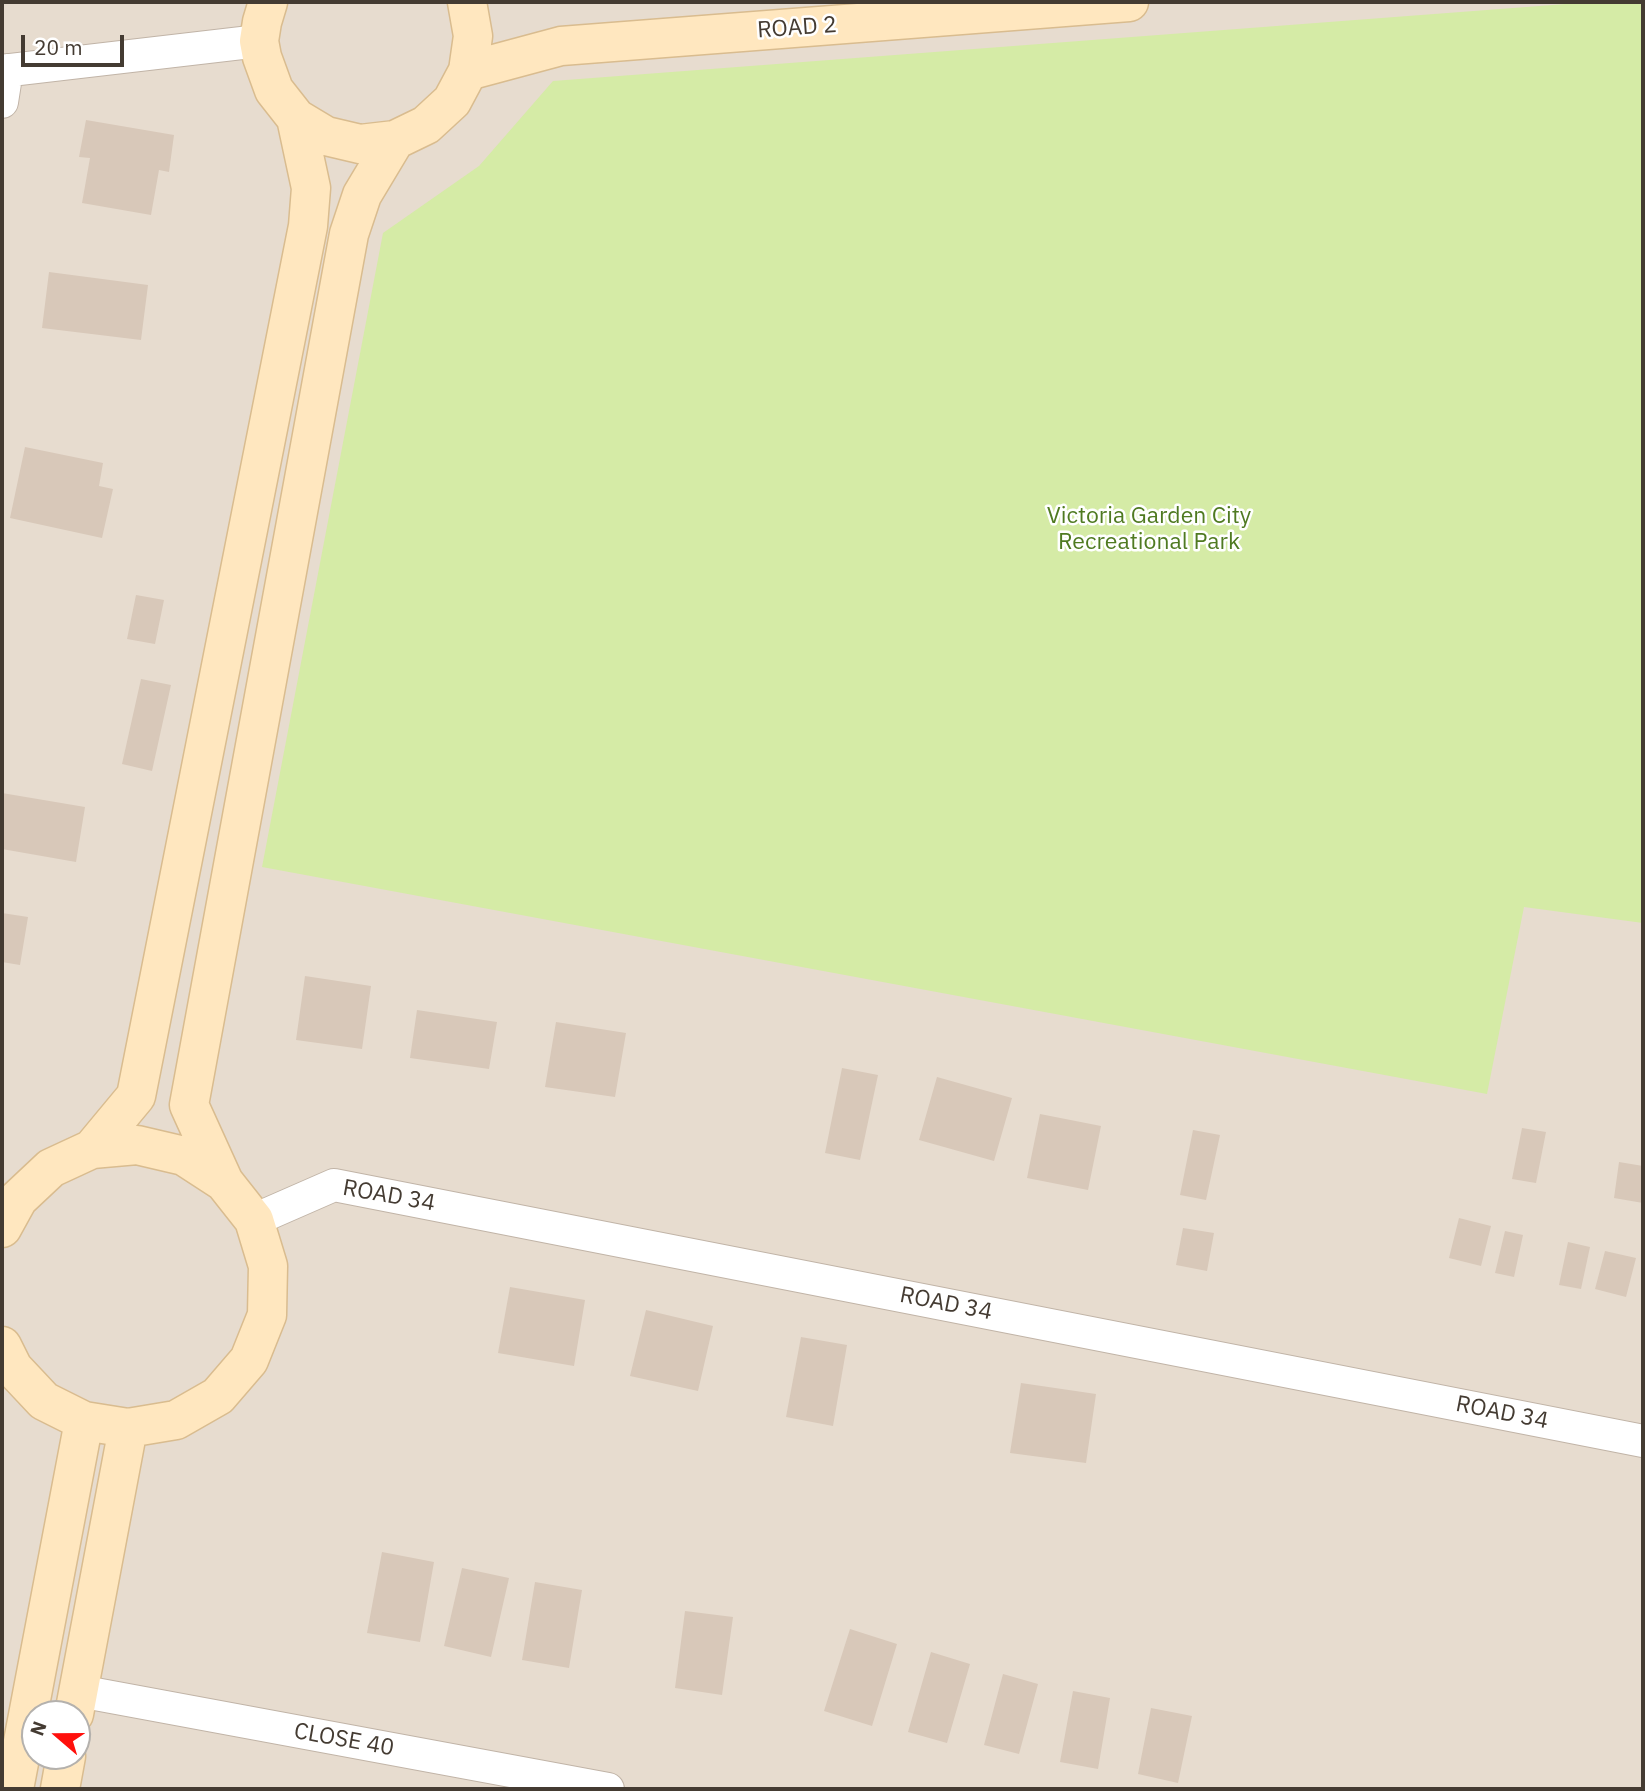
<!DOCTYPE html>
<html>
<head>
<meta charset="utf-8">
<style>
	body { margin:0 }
	#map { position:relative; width:1645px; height:1791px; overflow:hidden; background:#f3ebe2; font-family:"IBM Plex Sans",sans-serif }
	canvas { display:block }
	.frame { position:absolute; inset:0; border:4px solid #443b32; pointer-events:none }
	.north { position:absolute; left:21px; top:1700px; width:70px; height:70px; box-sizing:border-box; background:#fff; border:2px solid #b4b1ad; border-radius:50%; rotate:290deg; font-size:19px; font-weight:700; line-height:28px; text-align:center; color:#443b32 }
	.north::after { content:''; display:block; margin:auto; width:24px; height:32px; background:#ff100c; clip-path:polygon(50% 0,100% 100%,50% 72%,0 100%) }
	.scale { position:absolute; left:21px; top:35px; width:103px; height:32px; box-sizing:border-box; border:4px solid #443b32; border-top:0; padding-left:9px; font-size:21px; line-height:24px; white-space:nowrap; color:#443b32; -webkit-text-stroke:5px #fff; paint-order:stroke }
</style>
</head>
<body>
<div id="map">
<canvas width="1645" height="1791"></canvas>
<div class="frame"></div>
<div class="north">N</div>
<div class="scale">20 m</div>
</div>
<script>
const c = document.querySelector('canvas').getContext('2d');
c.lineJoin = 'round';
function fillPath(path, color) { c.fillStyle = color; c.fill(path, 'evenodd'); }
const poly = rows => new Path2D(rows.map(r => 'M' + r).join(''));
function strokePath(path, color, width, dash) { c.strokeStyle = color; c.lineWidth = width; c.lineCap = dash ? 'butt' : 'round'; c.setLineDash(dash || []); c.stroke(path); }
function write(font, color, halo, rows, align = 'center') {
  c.font = font + ' "IBM Plex Sans",sans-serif'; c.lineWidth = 5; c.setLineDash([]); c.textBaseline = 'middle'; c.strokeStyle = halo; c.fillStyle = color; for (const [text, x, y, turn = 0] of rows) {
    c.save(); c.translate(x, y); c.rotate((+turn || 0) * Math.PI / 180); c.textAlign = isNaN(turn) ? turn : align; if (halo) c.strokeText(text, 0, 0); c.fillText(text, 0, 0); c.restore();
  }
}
const residential = poly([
	[2,2,1643,2,1643,1789,2,1789],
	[35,1714,77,1714,77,1756,35,1756]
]);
const green = poly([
	[1592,2,1643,2,1643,923,1524,907,1487,1094,262,867,383,233,479,166,553,81]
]);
const building = poly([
	[86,120,174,135,169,172,159,170,151,215,82,203,90,158,79,157],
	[49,272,148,285,141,340,42,328],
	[25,447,103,463,99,486,113,489,102,538,10,518],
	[136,595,164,600,155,644,127,639],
	[141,679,171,685,152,771,122,764],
	[2,793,85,807,76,862,2,849],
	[2,913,28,917,20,965,2,962],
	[305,976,371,986,362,1049,296,1040],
	[417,1010,497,1022,489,1069,410,1058],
	[556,1022,626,1033,615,1097,545,1087],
	[842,1068,878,1075,860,1160,825,1153],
	[937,1077,1012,1098,994,1161,919,1140],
	[1040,1114,1101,1126,1088,1190,1027,1178],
	[1522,1128,1546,1132,1536,1183,1512,1179],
	[1193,1130,1220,1135,1206,1200,1180,1195],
	[1619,1162,1643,1166,1643,1203,1614,1198],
	[1459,1218,1491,1226,1481,1266,1449,1258],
	[1183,1228,1214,1233,1207,1271,1176,1265],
	[1505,1231,1523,1235,1514,1277,1495,1273],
	[1568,1242,1590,1247,1581,1289,1559,1285],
	[1605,1251,1636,1258,1626,1297,1595,1289],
	[510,1287,585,1300,574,1366,498,1353],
	[646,1310,713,1326,698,1391,630,1376],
	[801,1337,847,1345,833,1426,786,1417],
	[1021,1383,1096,1394,1086,1463,1010,1453],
	[382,1552,434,1562,420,1642,367,1633],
	[462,1568,509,1578,491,1657,444,1646],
	[535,1582,582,1590,569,1668,522,1660],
	[685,1611,733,1617,722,1695,675,1688],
	[850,1629,897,1644,872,1726,824,1711],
	[931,1652,970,1664,947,1743,908,1732],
	[1003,1674,1038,1684,1019,1754,984,1745],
	[1073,1691,1110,1698,1098,1769,1060,1762],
	[1151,1708,1192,1716,1178,1783,1138,1774]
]);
const street = poly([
	[2,71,259,41],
	[2,102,7,70],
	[254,1220,334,1185,1643,1441],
	[79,1691,608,1789]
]);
const secondary = poly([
	[268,2,262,22,259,41,262,57,274,90,296,118,326,136,360,144,395,140,426,125,452,101,468,71,473,36,467,2],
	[468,71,561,46,1129,2],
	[92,1149,136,1096,308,226,311,188,296,118],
	[224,1182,189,1105,349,234,362,195,395,140],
	[2,1228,18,1199,51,1168,92,1149,137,1145,184,1156,224,1182,254,1220,268,1266,267,1315,249,1360,218,1396,176,1420,128,1428,84,1421,44,1401,13,1368,2,1346],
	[74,1714,128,1428],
	[14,1789,84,1421],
	[60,1789,66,1756]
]);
const streetNames = [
	["ROAD 2",797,28,-4],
	["ROAD 34",389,1196,10],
	["ROAD 34",946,1304,11],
	["ROAD 34",1502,1413,11],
	["CLOSE 40",344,1740,10]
];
const parkNames = [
	["Victoria Garden City",1149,516],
	["Recreational Park",1149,542]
];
fillPath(residential, '#e7dccf');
fillPath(green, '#d5eba6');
fillPath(building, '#d8c8b9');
strokePath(street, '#c1b4a7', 34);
strokePath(secondary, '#d9bc8f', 41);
strokePath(street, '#fff', 32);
strokePath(secondary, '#ffe7bf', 38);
write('23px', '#443b32', '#fff', streetNames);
write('23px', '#4f7a21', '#fff', parkNames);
</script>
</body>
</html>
